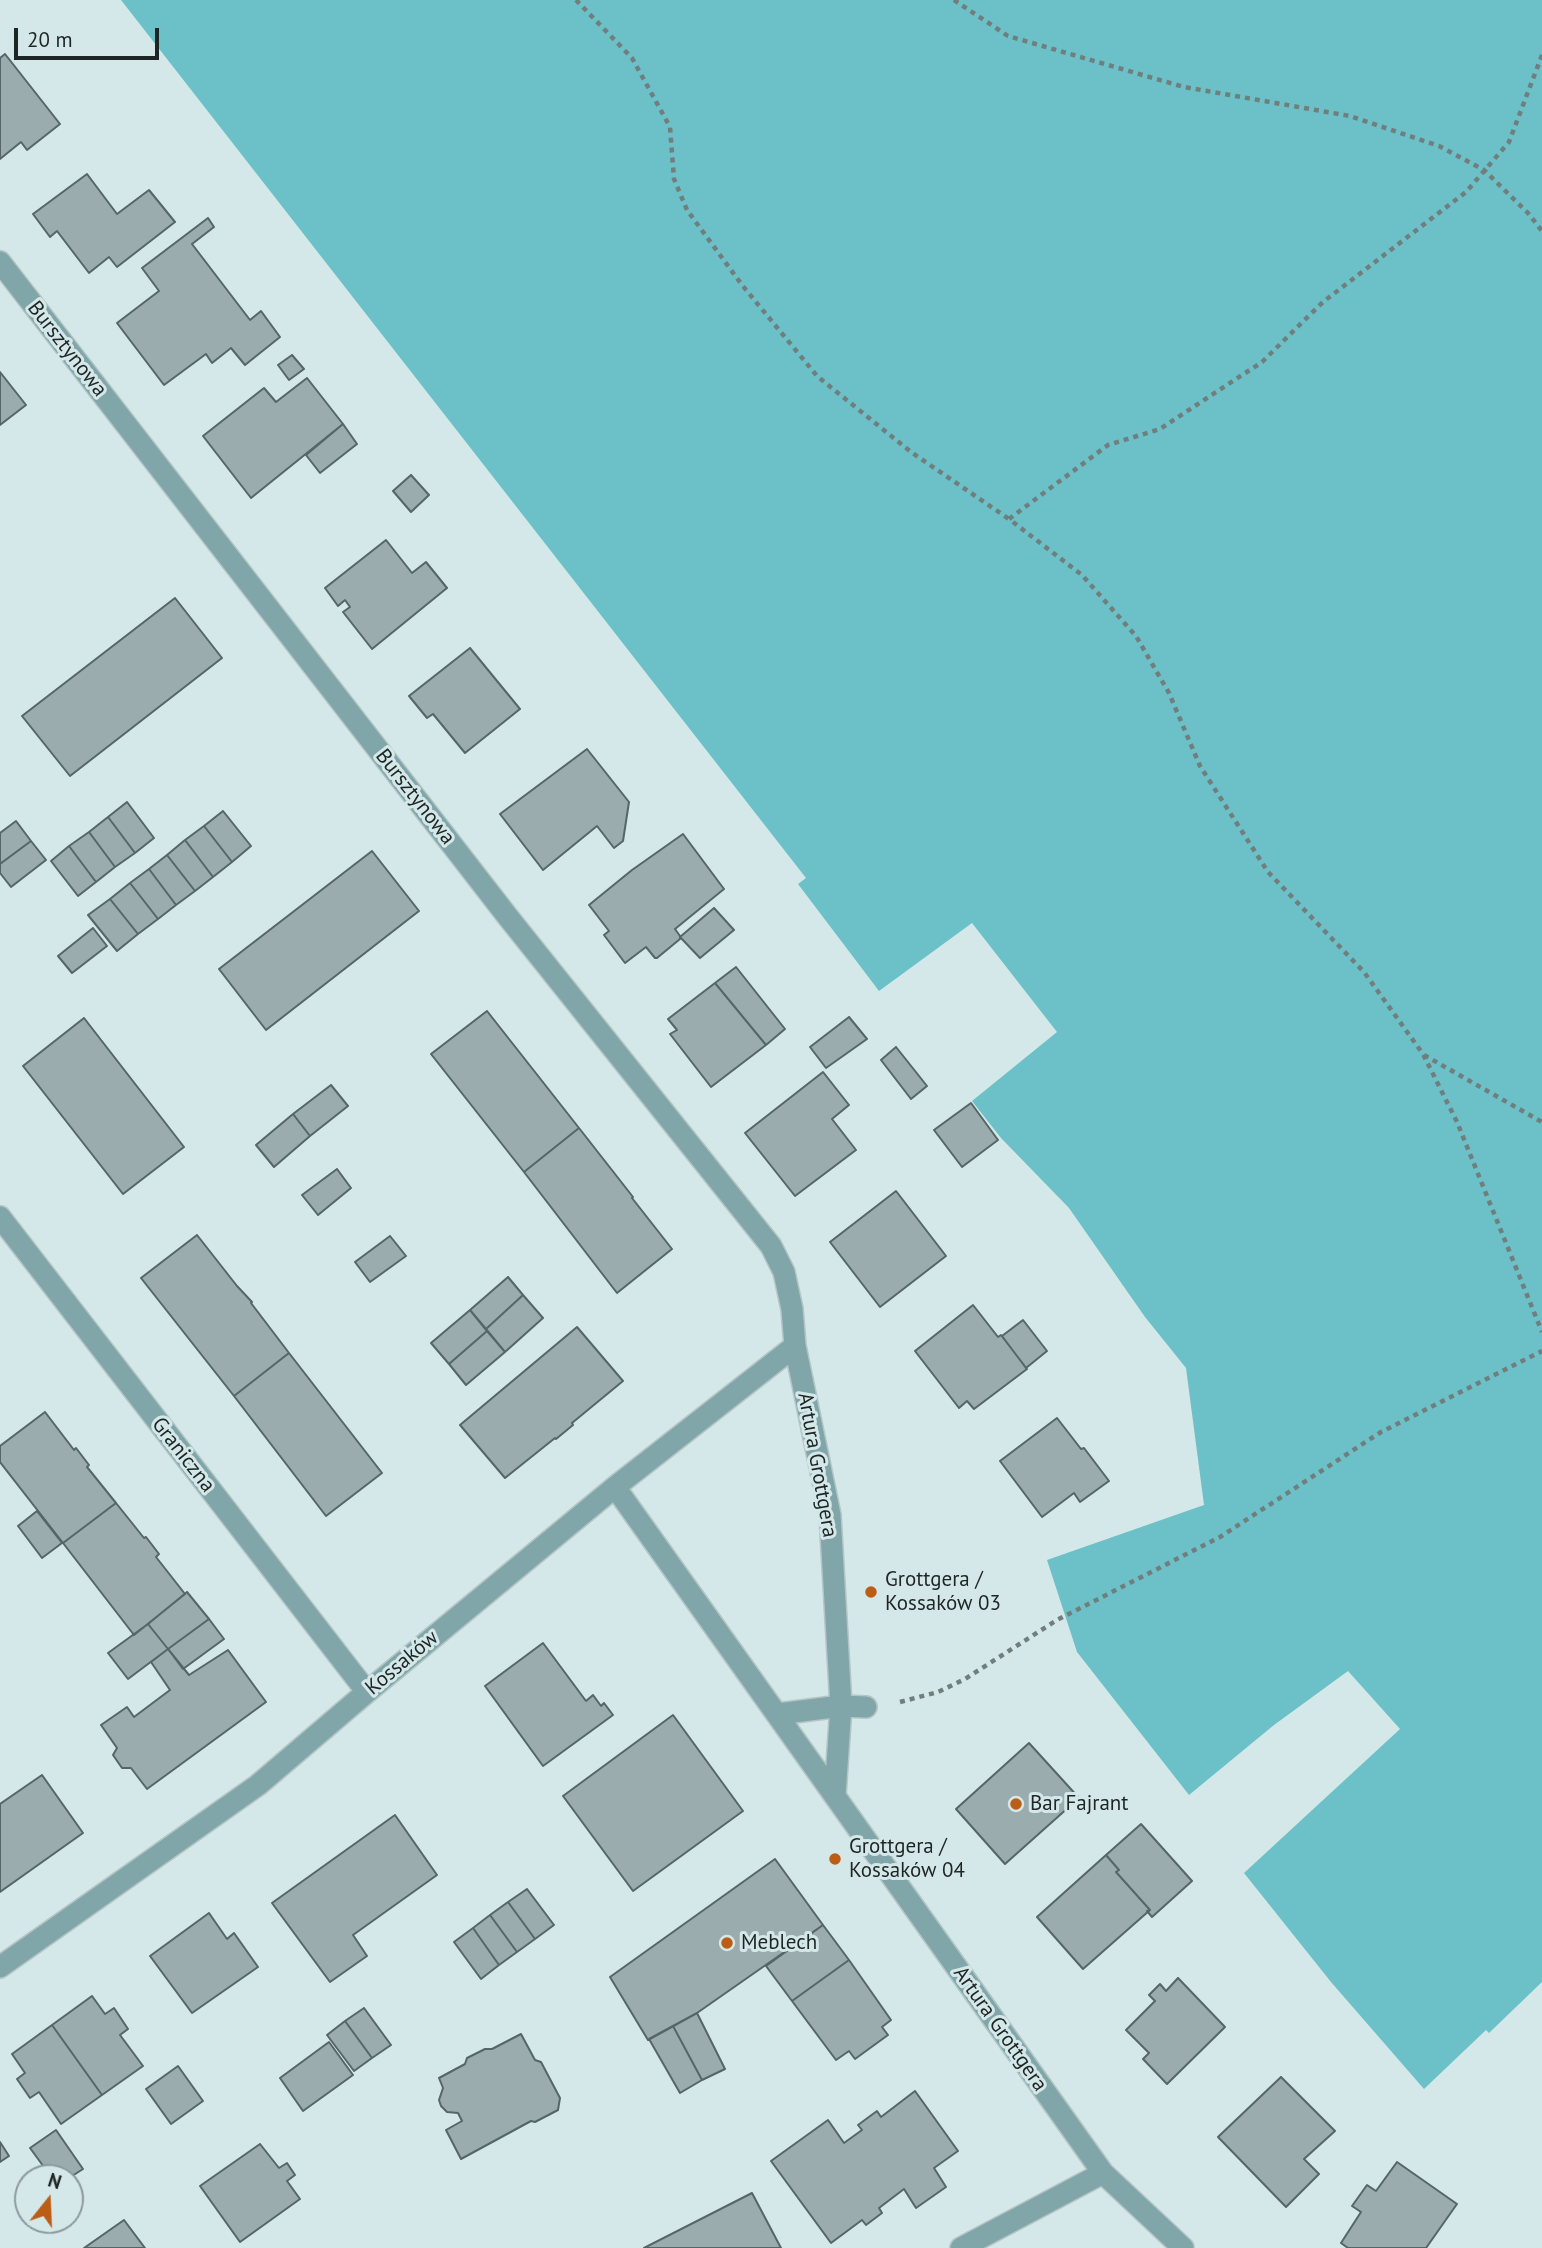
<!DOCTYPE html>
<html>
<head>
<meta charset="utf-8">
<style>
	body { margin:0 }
	#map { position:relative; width:1542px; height:2248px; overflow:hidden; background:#d5e8e9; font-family:"PT Sans",sans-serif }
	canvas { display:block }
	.north { position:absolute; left:14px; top:2164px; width:70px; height:70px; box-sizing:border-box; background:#d5e8e9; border:2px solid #8c9a9b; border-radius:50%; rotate:18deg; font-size:19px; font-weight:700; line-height:28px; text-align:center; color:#1e2525 }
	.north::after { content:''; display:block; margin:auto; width:24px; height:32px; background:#bc5d16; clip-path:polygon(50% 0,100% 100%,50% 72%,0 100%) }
	.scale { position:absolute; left:14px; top:28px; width:145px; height:32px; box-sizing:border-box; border:4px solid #1e2525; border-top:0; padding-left:9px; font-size:21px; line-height:24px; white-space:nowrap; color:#1e2525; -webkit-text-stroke:5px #d5e8e9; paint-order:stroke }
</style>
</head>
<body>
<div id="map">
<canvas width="1542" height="2248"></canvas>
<div class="north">N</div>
<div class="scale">20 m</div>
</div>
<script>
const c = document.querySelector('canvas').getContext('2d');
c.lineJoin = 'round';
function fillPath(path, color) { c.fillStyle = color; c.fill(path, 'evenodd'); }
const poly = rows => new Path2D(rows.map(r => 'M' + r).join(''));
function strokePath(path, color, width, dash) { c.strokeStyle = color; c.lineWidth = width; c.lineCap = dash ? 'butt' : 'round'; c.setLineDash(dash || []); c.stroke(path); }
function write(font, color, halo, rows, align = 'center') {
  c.font = font + ' "PT Sans",sans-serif'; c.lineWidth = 6; c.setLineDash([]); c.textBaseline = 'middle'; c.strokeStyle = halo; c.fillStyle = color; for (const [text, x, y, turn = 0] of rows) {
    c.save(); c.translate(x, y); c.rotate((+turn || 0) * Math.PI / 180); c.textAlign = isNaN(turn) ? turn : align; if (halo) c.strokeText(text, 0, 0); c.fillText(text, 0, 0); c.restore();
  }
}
const green = poly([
	[121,0,1542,0,1542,1982,1489,2033,1486,2030,1424,2089,1331,1982,1244,1873,1400,1729,1348,1671,1274,1725,1189,1795,1077,1652,1047,1560,1204,1505,1186,1368,1145,1317,1069,1208,1001,1138,972,1101,1057,1032,972,923,879,991,798,884,806,878]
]);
const building = poly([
	[5,54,60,124,27,150,21,142,0,159,0,58,5,54],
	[87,174,117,214,149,190,175,222,117,267,109,257,89,273,57,231,50,237,33,214,87,174],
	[208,218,214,227,192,244,250,320,261,311,280,337,245,365,231,348,212,363,206,354,164,385,117,323,159,291,142,268,208,218],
	[292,355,304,369,289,380,278,365,292,355],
	[0,372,26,405,0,425,0,372],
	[307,378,343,424,251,498,203,436,264,388,276,402,307,378],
	[343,424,357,444,320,473,306,455,343,424],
	[411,475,429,495,411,512,393,491,411,475],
	[386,540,412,573,426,562,447,588,372,649,343,612,350,607,345,600,338,606,325,588,386,540],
	[175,598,222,658,70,776,22,716,175,598],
	[470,648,520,709,465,753,433,714,427,718,409,696,470,648],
	[587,749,629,802,623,841,614,848,597,826,543,870,500,814,587,749],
	[127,802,154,838,135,853,108,817,127,802],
	[223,811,251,846,232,862,204,826,223,811],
	[108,817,135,853,115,867,89,832,108,817],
	[16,821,31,841,0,864,0,833,16,821],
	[204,826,232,862,213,877,185,840,204,826],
	[89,832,115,867,96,882,69,846,89,832],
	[683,834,724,889,675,929,680,936,680,939,657,958,655,958,646,947,625,963,604,935,609,931,589,905,632,870,683,834],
	[185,840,213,877,195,891,167,855,185,840],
	[31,841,46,860,11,887,0,873,0,864,31,841],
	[69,846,96,882,78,896,51,861,69,846],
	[372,851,419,911,266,1030,219,969,372,851],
	[167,855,195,891,176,905,149,869,167,855],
	[149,869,176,905,158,919,130,883,149,869],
	[130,883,158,919,138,934,110,899,130,883],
	[110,899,138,934,117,951,88,915,110,899],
	[714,908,734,930,700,958,680,937,714,908],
	[93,928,107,946,72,973,58,956,93,928],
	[736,967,785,1029,766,1045,715,983,736,967],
	[715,983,766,1045,711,1087,670,1034,677,1030,668,1019,715,983],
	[487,1011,579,1128,524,1172,431,1054,487,1011],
	[849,1017,867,1039,826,1068,810,1047,849,1017],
	[84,1018,184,1147,123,1194,23,1066,84,1018],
	[896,1047,927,1086,911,1099,881,1060,896,1047],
	[823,1072,849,1105,832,1119,856,1150,795,1196,745,1133,823,1072],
	[331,1085,348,1106,310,1136,293,1114,331,1085],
	[971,1103,998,1140,962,1167,934,1130,971,1103],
	[293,1114,310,1136,274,1167,256,1145,293,1114],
	[579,1128,633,1197,632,1198,672,1249,617,1293,524,1172,579,1128],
	[337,1169,351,1188,318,1215,302,1195,337,1169],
	[896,1191,946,1256,880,1307,830,1242,896,1191],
	[197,1235,237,1286,252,1302,251,1303,289,1353,234,1396,141,1278,197,1235],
	[390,1236,406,1256,370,1282,355,1262,390,1236],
	[508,1277,523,1295,486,1329,470,1310,508,1277],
	[523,1295,543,1318,505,1352,486,1329,523,1295],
	[973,1305,998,1337,1001,1335,1027,1369,974,1409,967,1401,959,1408,915,1351,973,1305],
	[470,1310,487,1331,449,1364,431,1343,470,1310],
	[1023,1320,1047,1351,1026,1368,1002,1336,1023,1320],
	[577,1327,623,1381,572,1423,573,1425,556,1439,555,1438,505,1478,460,1425,577,1327],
	[487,1331,505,1352,466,1385,449,1364,487,1331],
	[289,1353,382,1473,326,1516,234,1396,289,1353],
	[45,1412,74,1450,76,1448,89,1465,87,1467,116,1503,63,1543,0,1462,0,1446,45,1412],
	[1057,1418,1081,1449,1084,1448,1109,1481,1080,1502,1074,1493,1042,1517,1000,1461,1057,1418],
	[116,1503,144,1538,146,1537,159,1554,156,1557,185,1594,134,1635,63,1543,116,1503],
	[37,1511,62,1543,42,1558,18,1526,37,1511],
	[187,1592,209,1619,168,1649,148,1624,187,1592],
	[209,1619,224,1639,183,1669,168,1649,209,1619],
	[148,1624,168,1649,128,1679,108,1653,148,1624],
	[543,1643,586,1701,593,1695,601,1706,604,1703,613,1715,543,1766,485,1686,543,1643],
	[168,1649,189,1675,228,1650,266,1702,147,1789,131,1768,122,1768,113,1755,117,1748,101,1725,127,1707,134,1717,170,1690,151,1662,168,1649],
	[673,1715,743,1811,633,1891,563,1796,673,1715],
	[1029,1743,1079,1798,1005,1864,956,1809,1029,1743],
	[42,1775,83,1833,0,1892,0,1804,42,1775],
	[395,1815,437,1875,353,1935,367,1956,330,1982,272,1903,395,1815],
	[1141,1824,1192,1881,1152,1917,1147,1911,1150,1910,1116,1872,1119,1870,1106,1855,1141,1824],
	[1106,1855,1119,1870,1116,1872,1150,1910,1083,1969,1037,1917,1106,1855],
	[775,1859,823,1925,697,2013,648,2040,610,1977,775,1859],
	[527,1889,554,1925,535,1939,508,1902,527,1889],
	[508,1902,535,1939,517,1952,490,1915,508,1902],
	[209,1913,227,1939,234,1933,258,1967,192,2013,150,1956,209,1913],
	[490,1915,517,1952,499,1965,473,1928,490,1915],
	[823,1925,849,1960,792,2001,766,1966,823,1925],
	[473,1928,499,1965,481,1979,454,1942,473,1928],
	[849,1960,891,2020,882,2027,888,2035,855,2059,849,2051,836,2060,792,2001,849,1960],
	[1178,1978,1225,2027,1167,2084,1143,2059,1149,2053,1126,2030,1155,2001,1149,1995,1160,1984,1166,1991,1178,1978],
	[92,1996,105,2014,114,2008,128,2029,120,2035,143,2066,102,2095,52,2025,92,1996],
	[364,2008,391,2045,372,2058,345,2021,364,2008],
	[697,2013,725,2069,702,2080,673,2026,697,2013],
	[345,2021,372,2058,354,2071,327,2035,345,2021],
	[52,2025,102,2095,61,2124,39,2092,30,2098,17,2079,25,2073,12,2054,52,2025],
	[673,2026,702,2080,680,2093,649,2039,673,2026],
	[521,2034,535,2060,541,2062,560,2098,558,2110,535,2122,531,2121,461,2159,446,2130,462,2121,458,2113,447,2112,441,2106,439,2100,443,2088,439,2078,465,2064,467,2058,485,2049,492,2049,521,2034],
	[329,2042,353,2075,303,2111,280,2078,329,2042],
	[178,2066,203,2101,171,2124,146,2089,178,2066],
	[1281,2077,1335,2131,1304,2159,1319,2174,1286,2207,1218,2137,1281,2077],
	[915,2091,958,2151,934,2168,946,2187,916,2208,904,2189,879,2208,882,2213,866,2225,862,2220,831,2243,771,2161,828,2120,844,2143,862,2130,858,2125,877,2111,881,2117,915,2091],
	[56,2130,83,2169,69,2178,52,2178,30,2148,56,2130],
	[0,2142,9,2156,0,2162,0,2142],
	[260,2144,279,2168,287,2163,295,2175,287,2181,300,2199,240,2242,200,2186,260,2144],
	[1397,2162,1457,2204,1426,2248,1348,2248,1341,2243,1361,2212,1352,2206,1367,2185,1376,2191,1397,2162],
	[752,2193,781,2248,644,2248,752,2193],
	[124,2220,145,2248,84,2248,124,2220]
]);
const path = poly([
	[576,0,632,58,670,127,674,179,687,210,742,285,817,376,911,452,1009,519],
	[954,0,1008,36,1184,87,1350,116,1439,146,1484,170,1528,213,1542,231],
	[1542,55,1509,142,1466,192,1323,302,1262,362,1160,429,1108,445,1009,519,1082,575,1136,636,1169,693,1200,766,1268,872,1364,972,1423,1054,1457,1122,1542,1332],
	[1424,1055,1542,1122],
	[900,1702,938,1692,965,1679,1057,1620,1220,1537,1381,1432,1542,1351]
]);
const minor = poly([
	[0,262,508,917,771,1246,784,1272,792,1309,795,1346,830,1515,841,1706,835,1795],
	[0,1217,367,1692],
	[615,1487,1103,2173,1183,2248],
	[778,1714,841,1706,866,1707],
	[0,1967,258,1785,367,1692,615,1487,795,1346],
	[961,2248,1103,2173]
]);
const markers = [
	[871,1592,7,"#bc5d16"],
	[1016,1804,7,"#bc5d16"],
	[835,1859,7,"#bc5d16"],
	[727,1943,7,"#bc5d16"]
];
const streetNames = [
	["Bursztynowa",67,349,52],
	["Bursztynowa",415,797,52],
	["Graniczna",183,1455,52],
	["Artura Grottgera",817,1465,80],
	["Kossaków",402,1663,-40],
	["Artura Grottgera",1000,2029,55]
];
const poiNames = [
	["Grottgera /",885,1580],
	["Kossaków 03",885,1604],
	["Bar Fajrant",1030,1804],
	["Grottgera /",849,1847],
	["Kossaków 04",849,1871],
	["Meblech",741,1943]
];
fillPath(green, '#6bc1c7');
fillPath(building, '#9aacad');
strokePath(building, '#556667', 2);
strokePath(minor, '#b4c5c6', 24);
strokePath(path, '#717e7e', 4.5, [5, 5]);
strokePath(minor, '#80a6a9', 21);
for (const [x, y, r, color] of markers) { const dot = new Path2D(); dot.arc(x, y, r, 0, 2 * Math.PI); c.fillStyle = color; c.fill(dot); strokePath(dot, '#d5e8e9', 2.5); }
write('21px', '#1e2525', '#d5e8e9', streetNames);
write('21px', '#1e2525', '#d5e8e9', poiNames, 'left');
</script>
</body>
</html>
